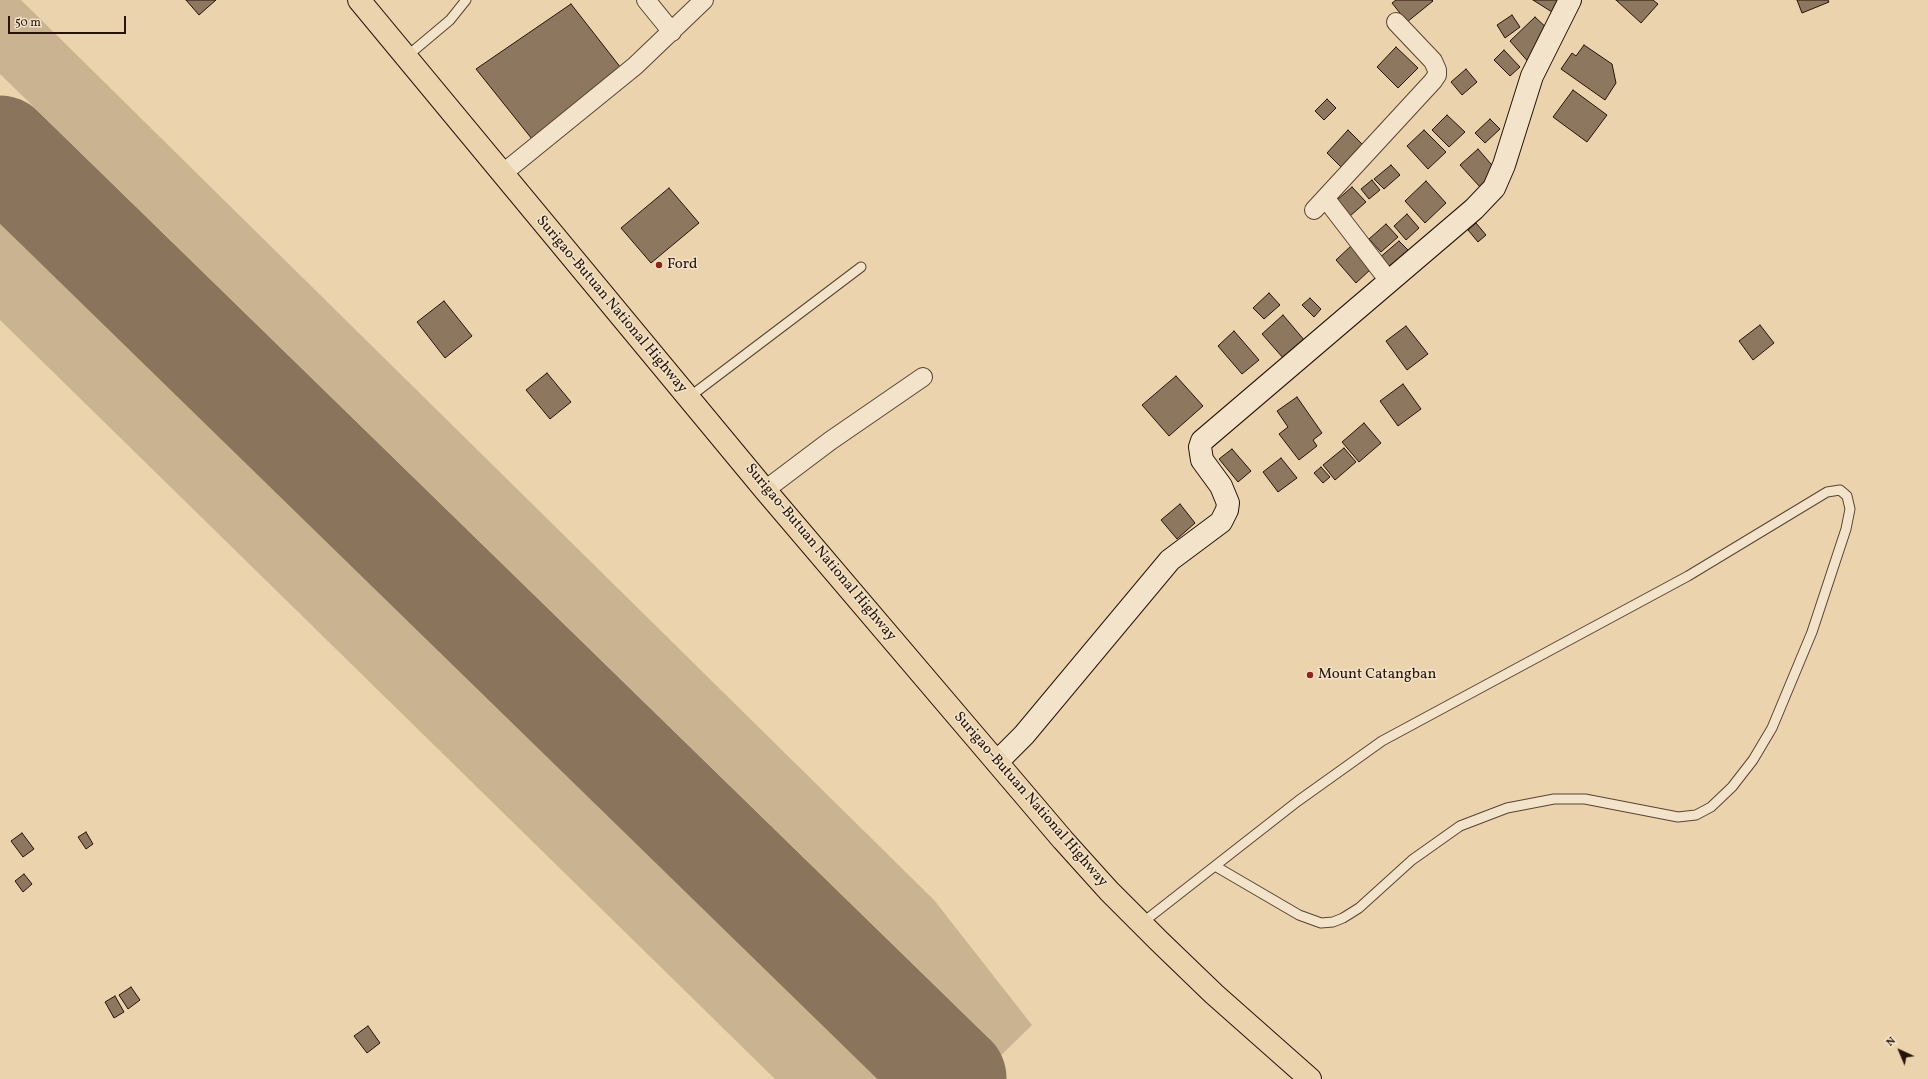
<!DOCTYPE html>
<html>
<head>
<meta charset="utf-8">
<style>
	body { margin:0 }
	#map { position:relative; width:1928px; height:1079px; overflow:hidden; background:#ebd4ad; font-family:Vollkorn,serif }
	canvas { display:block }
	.north { position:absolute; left:1880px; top:1031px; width:40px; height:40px; -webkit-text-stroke:3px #f2e3ca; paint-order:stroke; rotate:316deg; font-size:11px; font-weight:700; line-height:16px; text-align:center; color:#281309 }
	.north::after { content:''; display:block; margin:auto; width:14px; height:18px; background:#281309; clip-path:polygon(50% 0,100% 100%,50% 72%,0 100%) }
	.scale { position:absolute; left:8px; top:16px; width:118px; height:18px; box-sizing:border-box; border:2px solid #281309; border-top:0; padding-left:5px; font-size:12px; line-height:14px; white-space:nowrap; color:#281309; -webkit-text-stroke:3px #f2e3ca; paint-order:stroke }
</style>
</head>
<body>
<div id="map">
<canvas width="1928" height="1079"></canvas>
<div class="north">N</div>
<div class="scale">50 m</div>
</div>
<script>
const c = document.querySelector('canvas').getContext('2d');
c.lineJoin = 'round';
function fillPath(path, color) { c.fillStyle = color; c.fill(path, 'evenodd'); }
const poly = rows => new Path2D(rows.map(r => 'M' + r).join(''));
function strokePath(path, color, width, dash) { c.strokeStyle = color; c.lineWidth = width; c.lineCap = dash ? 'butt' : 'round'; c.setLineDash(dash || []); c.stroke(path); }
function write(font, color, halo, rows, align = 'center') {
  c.font = font + ' Vollkorn,serif'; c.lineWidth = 3; c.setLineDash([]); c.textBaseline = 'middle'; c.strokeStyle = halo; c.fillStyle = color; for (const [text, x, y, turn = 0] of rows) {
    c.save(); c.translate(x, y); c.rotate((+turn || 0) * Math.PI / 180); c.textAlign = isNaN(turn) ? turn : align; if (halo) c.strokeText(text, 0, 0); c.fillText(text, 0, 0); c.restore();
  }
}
const green = poly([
	[0,0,21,0,934,900,1032,1025,977,1079,951,1079,990,1039,0,74],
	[0,222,879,1079,775,1079,0,320]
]);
const runway = poly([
	[0,149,953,1078]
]);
const building = poly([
	[186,0,216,0,199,15,186,0],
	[1396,0,1432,0,1433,1,1407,22,1392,3,1396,0],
	[1533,0,1559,0,1552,12,1533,0],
	[1616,0,1653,0,1658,4,1641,23,1616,0],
	[1797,0,1828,0,1829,2,1802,13,1797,0],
	[571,4,621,68,532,139,476,69,571,4],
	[1512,15,1520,27,1505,38,1497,25,1512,15],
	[1535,17,1550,31,1531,65,1510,41,1535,17],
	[1584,45,1612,64,1616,83,1605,100,1561,69,1572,53,1576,56,1584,45],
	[1396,47,1418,68,1398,88,1377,67,1396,47],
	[1504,50,1520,67,1510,76,1494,60,1504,50],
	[1466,69,1477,82,1462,95,1451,82,1466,69],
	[1573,90,1607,115,1587,142,1553,117,1573,90],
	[1327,99,1336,108,1324,120,1315,111,1327,99],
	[1447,115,1465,132,1449,147,1432,130,1447,115],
	[1490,119,1500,129,1485,143,1475,133,1490,119],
	[1348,130,1362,144,1341,167,1327,153,1348,130],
	[1424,130,1446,152,1428,169,1407,146,1424,130],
	[1478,149,1497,171,1480,187,1460,165,1478,149],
	[1391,165,1400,175,1384,189,1374,179,1391,165],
	[1372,180,1380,190,1369,199,1361,189,1372,180],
	[1426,181,1446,203,1425,223,1405,201,1426,181],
	[1352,187,1366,202,1350,216,1337,200,1352,187],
	[669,188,699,223,651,263,621,228,669,188],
	[1407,214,1419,228,1406,240,1394,226,1407,214],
	[1476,223,1486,235,1478,242,1468,230,1476,223],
	[1386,224,1398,237,1381,252,1369,239,1386,224],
	[1399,241,1412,254,1391,273,1378,259,1399,241],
	[1352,245,1372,268,1356,283,1336,260,1352,245],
	[1269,293,1280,305,1264,319,1253,308,1269,293],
	[1310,298,1321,309,1314,317,1302,305,1310,298],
	[444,301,472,336,445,358,417,322,444,301],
	[1283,315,1305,341,1284,359,1262,334,1283,315],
	[1760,325,1774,343,1753,360,1739,341,1760,325],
	[1406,326,1428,354,1407,370,1386,341,1406,326],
	[1234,331,1259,360,1242,374,1218,346,1234,331],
	[547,373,571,402,550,419,526,390,547,373],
	[1176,376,1203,406,1169,436,1142,405,1176,376],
	[1403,384,1421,409,1398,426,1380,401,1403,384],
	[1297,397,1322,433,1313,440,1317,446,1299,460,1279,434,1288,427,1277,411,1297,397],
	[1364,423,1381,443,1359,462,1342,442,1364,423],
	[1344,448,1356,462,1335,480,1323,465,1344,448],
	[1232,449,1251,471,1238,482,1219,459,1232,449],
	[1281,458,1297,478,1278,492,1263,472,1281,458],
	[1321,467,1330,477,1323,483,1314,473,1321,467],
	[1180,504,1195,523,1177,539,1161,520,1180,504],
	[86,832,93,844,86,849,78,837,86,832],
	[22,833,34,849,23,857,11,841,22,833],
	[24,874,32,884,23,892,15,881,24,874],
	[131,987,140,1000,128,1009,119,995,131,987],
	[115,996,124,1012,114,1018,105,1002,115,996],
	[368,1026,380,1043,367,1053,354,1036,368,1026]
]);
const lane = poly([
	[406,57,450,20,466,0],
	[688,398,861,267],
	[1142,923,1298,801,1382,741,1688,576,1827,492,1840,490,1847,496,1850,509,1846,529,1812,632,1772,728,1753,760,1732,787,1711,807,1696,815,1678,817,1585,799,1554,799,1507,808,1460,826,1412,860,1359,908,1343,918,1333,922,1321,923,1299,915,1215,866]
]);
const street = poly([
	[646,0,672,32],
	[502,174,635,66,704,0],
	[1326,199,1389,281],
	[1314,210,1433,81,1437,75,1437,70,1433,61,1396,22],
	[765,490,830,441,923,377]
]);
const secondary = poly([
	[997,762,1024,735,1170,560,1221,522,1227,510,1228,503,1221,486,1202,460,1200,447,1202,441,1474,209,1494,188,1504,165,1532,76,1570,0]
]);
const highway = poly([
	[359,0,765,490,1063,840,1109,891,1159,941,1214,994,1310,1079]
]);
const markers = [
	[659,265,4,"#8f2418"],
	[1310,675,4,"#8f2418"]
];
const poiNames = [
	["Ford",667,265],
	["Mount Catangban",1318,675]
];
const streetNames = [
	["Surigao-Butuan National Highway",611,305,50],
	["Surigao-Butuan National Highway",820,553,50],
	["Surigao-Butuan National Highway",1030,800,49]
];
fillPath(green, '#cab391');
strokePath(runway, '#8a745b', 107);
fillPath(building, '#8d775e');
strokePath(building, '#281309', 1);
strokePath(lane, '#594332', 11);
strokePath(street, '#594332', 20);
strokePath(secondary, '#281309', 24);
strokePath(highway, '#281309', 24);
strokePath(lane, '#f2e3ca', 9);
strokePath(street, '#f2e3ca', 18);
strokePath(secondary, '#f2e3ca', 22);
strokePath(highway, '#ebd4ad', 22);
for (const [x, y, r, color] of markers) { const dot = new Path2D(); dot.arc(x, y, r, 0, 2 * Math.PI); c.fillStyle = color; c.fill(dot); strokePath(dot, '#f2e3ca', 1.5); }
write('15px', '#281309', '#f2e3ca', poiNames, 'left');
write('15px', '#281309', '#f2e3ca', streetNames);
</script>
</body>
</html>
